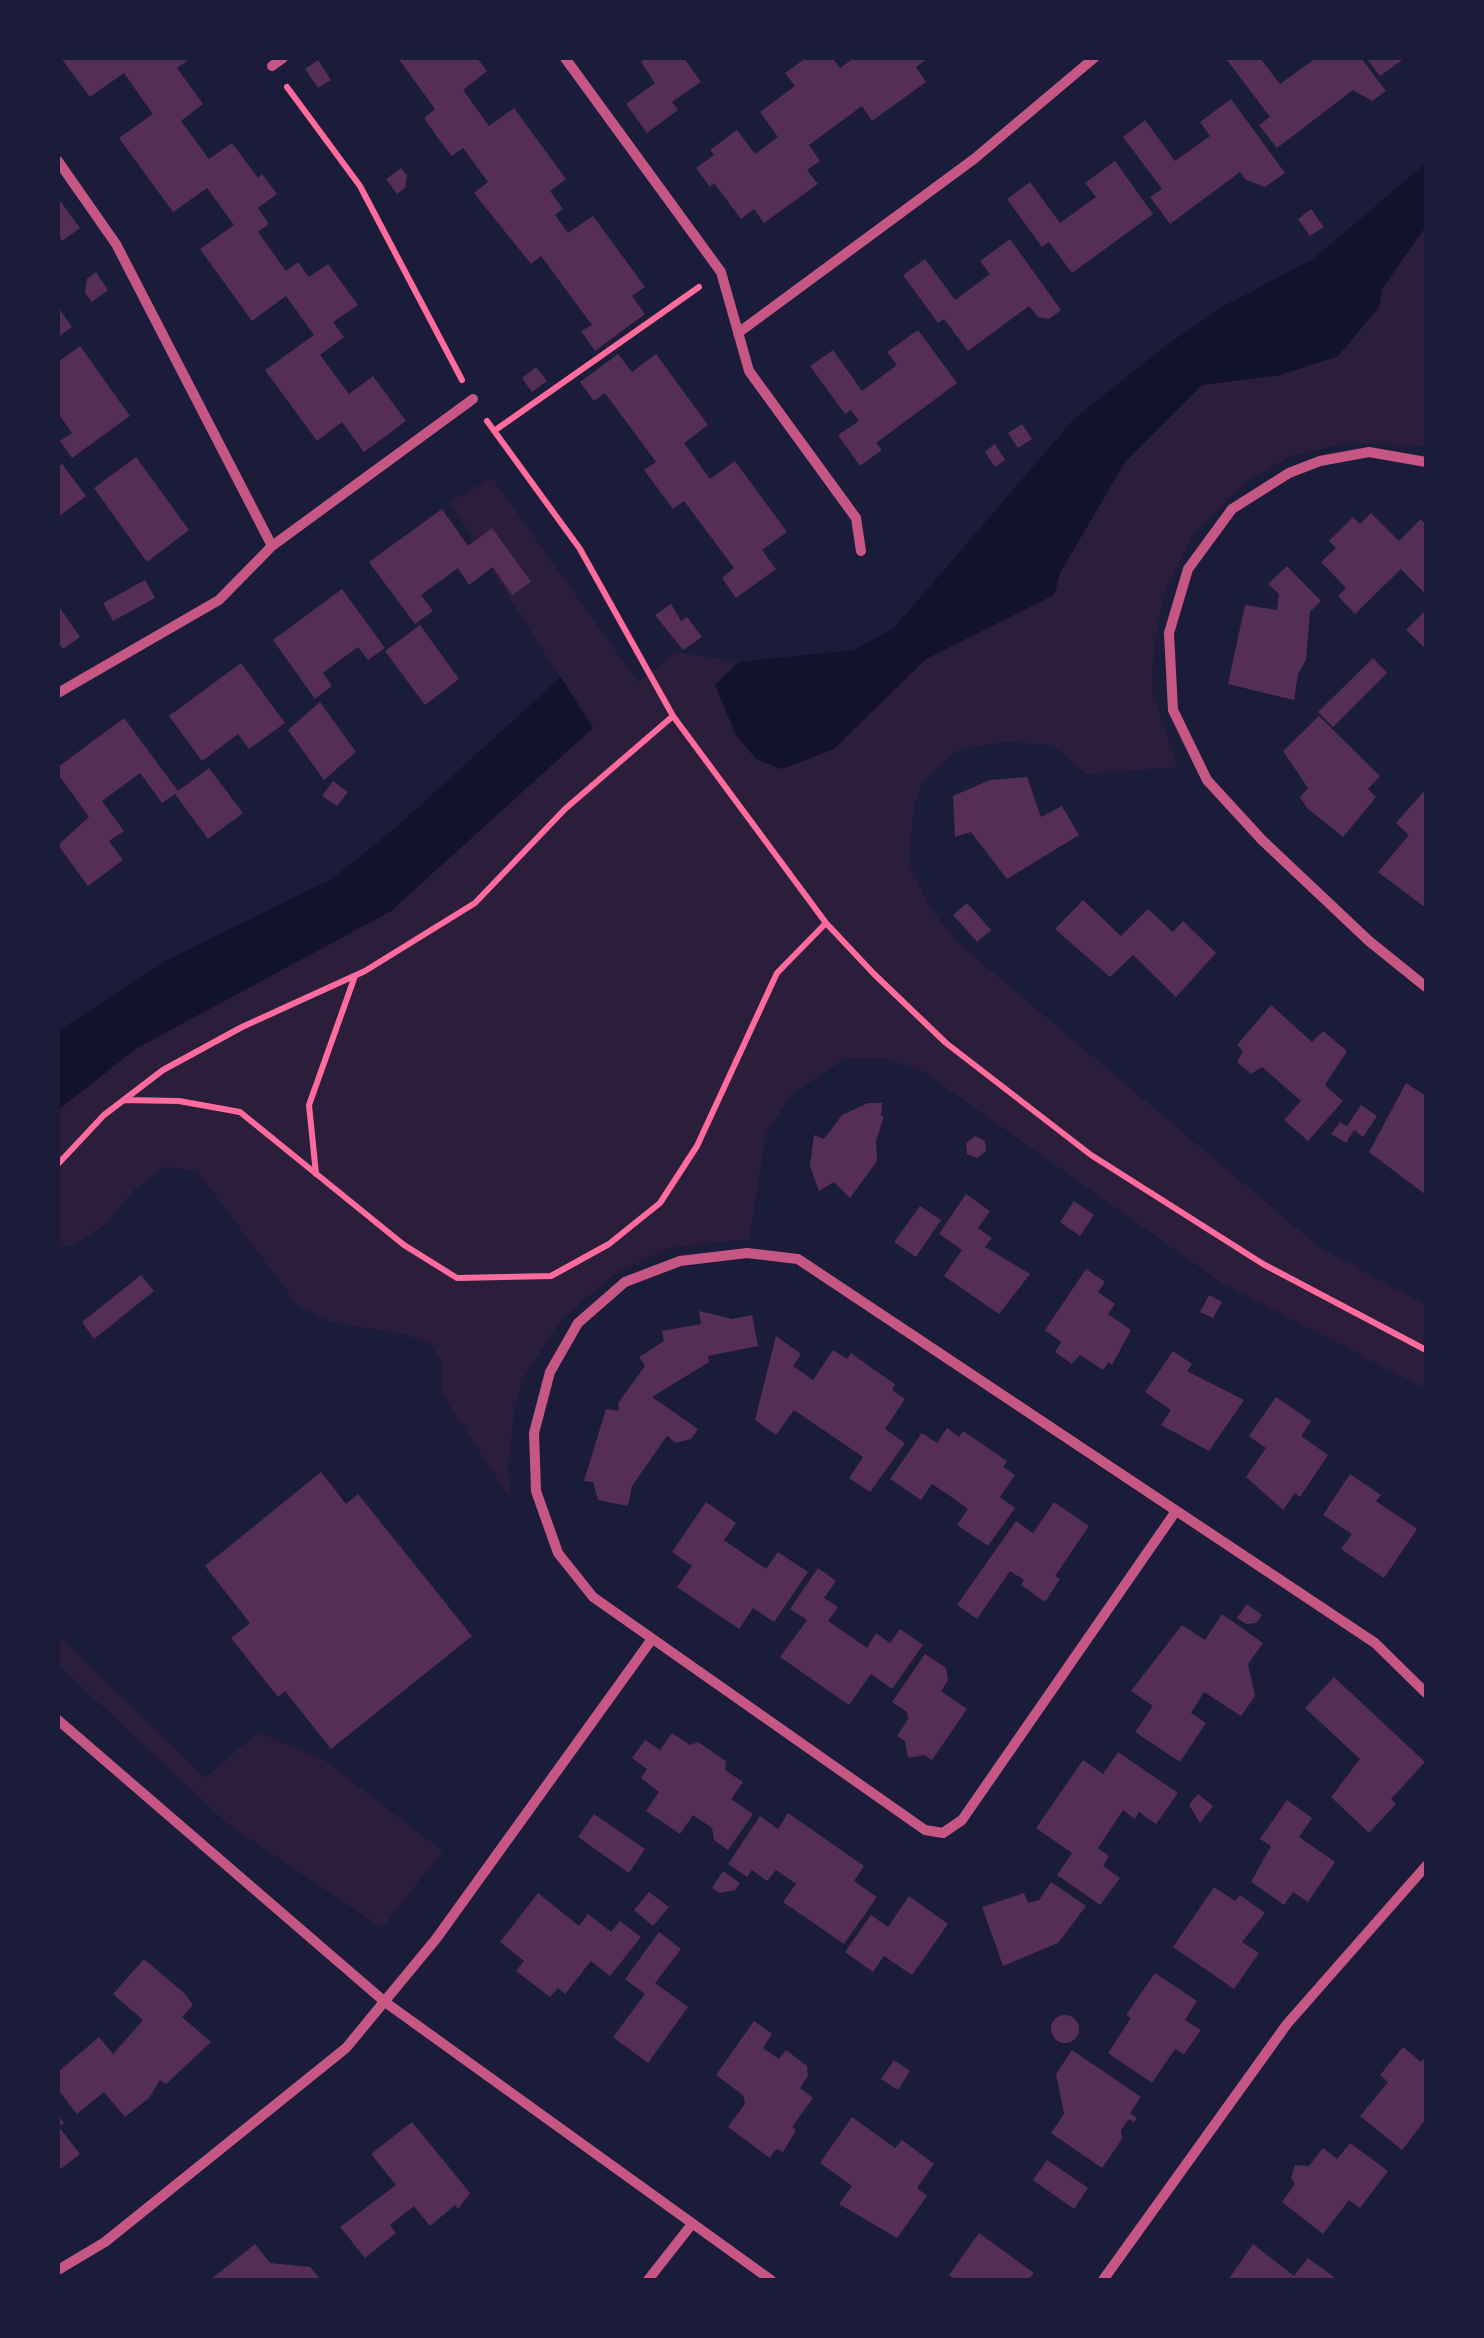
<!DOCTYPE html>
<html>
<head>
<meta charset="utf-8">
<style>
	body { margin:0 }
	#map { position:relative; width:1484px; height:2338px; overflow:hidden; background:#1b1b3a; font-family:Arial,sans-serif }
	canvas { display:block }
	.frame { position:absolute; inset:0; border:60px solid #1b1b3a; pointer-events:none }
</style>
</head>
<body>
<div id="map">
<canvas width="1484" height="2338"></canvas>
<div class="frame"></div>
</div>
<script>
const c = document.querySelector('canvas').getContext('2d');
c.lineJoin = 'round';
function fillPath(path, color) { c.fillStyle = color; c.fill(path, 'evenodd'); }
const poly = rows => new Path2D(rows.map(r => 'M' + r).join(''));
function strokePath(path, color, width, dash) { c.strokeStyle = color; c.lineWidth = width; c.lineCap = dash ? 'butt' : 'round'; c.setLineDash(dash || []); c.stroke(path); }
const green = poly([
	[1426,226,1426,446,1345,443,1292,456,1246,481,1193,535,1166,590,1154,643,1152,690,1178,767,1086,774,1052,745,1004,742,956,751,924,780,914,805,909,863,928,904,957,942,1319,1247,1426,1305,1426,1389,1223,1284,921,1070,883,1058,845,1059,791,1095,766,1134,749,1239,669,1248,614,1274,561,1320,526,1374,515,1404,508,1468,511,1499,442,1394,441,1361,430,1344,406,1335,327,1321,297,1305,197,1171,165,1167,134,1190,105,1225,73,1245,58,1247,58,1110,137,1048,391,911,592,728,449,502,492,478,638,682,676,652,739,662,715,685,926,659,1053,595,1061,571,1125,462,1202,385,1280,375,1338,356,1379,307,1382,289],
	[58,1635,205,1778,258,1732,324,1760,443,1851,382,1928,230,1826,58,1665]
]);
const water = poly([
	[1426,163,1426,226,1382,289,1379,307,1338,356,1280,375,1202,385,1125,462,1061,571,1054,595,926,659,834,749,782,769,756,759,736,735,715,685,739,662,854,650,894,628,1074,419,1165,346,1224,306,1313,259],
	[561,677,593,728,391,911,137,1048,58,1110,58,1031,167,960,330,880,392,831]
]);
const building = poly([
	[61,58,191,58,177,68,203,104,181,121,209,159,232,143,258,178,262,174,277,194,258,208,269,224,258,232,286,271,298,262,309,277,328,264,358,305,333,322,344,337,320,355,349,394,373,376,406,421,364,452,342,422,317,441,265,370,314,335,286,296,252,321,200,249,234,225,207,188,173,212,119,138,153,114,140,96,124,73,90,97],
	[398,58,477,58,487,71,463,90,489,126,514,108,566,179,550,191,563,209,555,215,568,233,593,216,645,287,632,296,645,314,595,351,581,331,592,325,541,256,531,264,474,193,488,182,463,148,452,156,438,138,424,118,435,109],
	[647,58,684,58,701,82,672,102,678,110,647,133,626,104,655,83,641,62],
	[806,58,832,58,840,68,854,58,928,58,916,67,926,82,872,121,862,106,828,131,809,145,820,161,807,170,818,184,764,223,754,209,741,219,714,183,710,187,696,168,714,155,710,150,737,130,755,154,778,137,760,112,795,86,785,73],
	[1231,58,1260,58,1280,84,1316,58,1361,58,1386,91,1372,101,1353,90,1277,148,1259,125,1270,117,1227,60],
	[1366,58,1405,58,1380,76],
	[318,60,331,80,318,88,305,69],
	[1231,99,1285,173,1265,187,1246,180,1240,172,1170,224,1150,197,1162,189,1123,137,1145,120,1175,161,1210,136,1200,122],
	[1115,161,1153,214,1072,273,1049,242,1042,247,1007,199,1030,182,1060,223,1096,197,1085,183],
	[401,168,407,175,405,188,397,194,386,179],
	[58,198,80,228,62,241,58,234],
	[1311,209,1324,227,1310,236,1298,219],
	[1010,239,1061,310,1049,319,1038,317,1029,306,968,351,944,319,938,323,903,275,925,259,955,300,990,274,980,261],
	[96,272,108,290,92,302,85,293,87,279],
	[58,307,72,327,58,337],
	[918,330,957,383,876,443,882,450,860,466,838,435,859,421,851,410,845,414,810,366,833,350,862,391,897,365,887,352],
	[80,346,130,416,72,458,60,441,72,433,58,413,58,362],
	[618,354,632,372,656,354,708,425,684,443,710,479,735,461,787,532,762,550,776,569,736,598,722,578,734,568,684,501,673,509,644,470,656,462,605,393,594,401,580,382],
	[536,367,547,381,532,392,522,378],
	[1022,424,1032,439,1018,448,1008,433],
	[995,444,1005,460,995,467,985,452],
	[136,457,189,530,147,562,94,488],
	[62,464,86,496,58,517,58,467],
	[442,509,468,546,492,528,531,582,512,595,493,567,469,585,458,568,421,595,433,611,415,624,369,562],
	[1371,513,1399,541,1421,519,1426,525,1426,595,1401,569,1355,614,1338,596,1346,588,1321,562,1336,548,1329,541,1353,517,1360,524],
	[1287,566,1321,601,1310,612,1306,660,1298,674,1294,700,1228,684,1245,605,1277,610,1279,594,1268,584],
	[145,580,155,598,113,621,103,603],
	[342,589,385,648,368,660,358,647,340,660,323,673,332,686,315,699,273,640],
	[671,604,681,621,687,617,702,637,683,650,655,615],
	[58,605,80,637,63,649,58,642],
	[1426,610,1426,649,1406,630],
	[420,625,459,679,425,705,385,651],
	[1373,658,1387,673,1333,727,1318,712],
	[241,663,285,723,249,749,238,734,202,761,169,716],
	[320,702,356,752,324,780,288,730],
	[1319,716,1380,776,1368,789,1376,797,1343,837,1307,808,1300,797,1308,788,1283,751],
	[124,718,178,791,209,768,243,813,208,839,175,794,162,803,140,773,102,801,124,831,109,841,123,860,88,886,58,845,89,817,58,774,58,767],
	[1027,777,1041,817,1062,806,1079,835,1007,879,971,832,955,837,953,796,990,780],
	[333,781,348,792,337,806,322,796],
	[1426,789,1426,908,1378,872,1409,835,1396,823],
	[1083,900,1121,936,1148,909,1173,932,1183,921,1216,953,1176,997,1133,955,1110,977,1055,929],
	[967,903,991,930,977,942,953,915],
	[1271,1005,1312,1042,1323,1031,1347,1051,1325,1085,1343,1101,1308,1141,1284,1120,1301,1101,1262,1067,1251,1074,1237,1062,1243,1051,1237,1045],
	[1406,1083,1426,1096,1426,1195,1369,1152],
	[868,1103,882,1103,881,1116,884,1116,876,1141,877,1161,850,1198,834,1182,819,1191,810,1166,814,1135,824,1139,842,1115],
	[1361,1105,1377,1116,1363,1137,1354,1130,1346,1143,1331,1134,1340,1122,1347,1126],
	[975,1136,985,1141,986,1151,977,1158,967,1154,966,1143],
	[966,1194,990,1211,978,1228,992,1238,985,1247,1030,1274,999,1314,944,1276,962,1250,939,1234],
	[1074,1201,1094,1215,1080,1236,1060,1222],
	[920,1206,941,1220,916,1257,894,1242],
	[1086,1269,1105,1282,1098,1292,1115,1304,1108,1314,1131,1330,1112,1365,1109,1362,1103,1370,1080,1355,1072,1364,1055,1352,1061,1342,1045,1330],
	[141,1275,154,1291,94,1339,82,1322],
	[1209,1295,1222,1302,1213,1318,1200,1312],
	[699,1311,732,1319,752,1315,758,1346,708,1356,709,1362,652,1397,698,1429,691,1439,676,1443,667,1436,632,1486,628,1506,598,1500,593,1482,584,1481,606,1409,619,1411,618,1403,645,1366,639,1357,664,1341,662,1331,701,1324],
	[776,1336,801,1354,793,1366,813,1380,833,1350,847,1359,851,1353,873,1369,895,1384,892,1390,905,1399,885,1429,905,1443,870,1492,849,1478,863,1457,794,1410,776,1435,755,1420],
	[1173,1351,1192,1364,1187,1371,1244,1400,1209,1451,1161,1425,1171,1410,1145,1392],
	[1276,1397,1311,1421,1301,1436,1328,1455,1300,1497,1295,1493,1283,1510,1246,1477,1266,1448,1249,1436],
	[947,1428,959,1437,963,1431,1007,1461,1003,1467,1015,1475,1000,1497,1015,1508,988,1546,957,1525,968,1509,950,1496,932,1484,921,1500,890,1479,922,1433,937,1443],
	[321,1472,346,1504,358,1494,472,1636,331,1749,285,1691,278,1697,231,1638,250,1623,205,1566],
	[1350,1474,1381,1495,1376,1501,1417,1529,1384,1578,1341,1549,1352,1534,1323,1515],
	[706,1502,736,1523,724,1540,766,1569,778,1552,808,1572,774,1622,753,1608,739,1629,677,1587,692,1566,672,1552],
	[1054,1502,1089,1526,1055,1576,1060,1579,1045,1602,1021,1585,1024,1580,1010,1571,977,1619,957,1605,1016,1521,1033,1533],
	[818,1568,836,1581,824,1598,838,1607,828,1621,867,1648,876,1633,890,1643,900,1629,923,1645,892,1689,871,1674,849,1705,780,1657,807,1620,790,1609],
	[1247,1604,1262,1615,1256,1623,1246,1624,1237,1618],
	[1222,1614,1263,1643,1248,1664,1255,1696,1241,1716,1204,1692,1191,1713,1206,1723,1180,1762,1135,1732,1153,1706,1131,1691,1182,1625,1205,1640],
	[925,1654,946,1668,948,1680,941,1691,967,1709,932,1760,924,1755,908,1758,905,1741,897,1736,908,1719,907,1712,892,1702],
	[1334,1677,1425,1762,1391,1799,1396,1804,1369,1833,1331,1797,1360,1759,1305,1708],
	[672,1733,690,1745,698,1742,726,1761,725,1770,743,1782,731,1799,753,1814,728,1850,714,1840,712,1828,693,1815,680,1834,646,1811,659,1792,641,1778,647,1769,632,1758,645,1740,660,1750],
	[1118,1752,1178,1793,1156,1824,1139,1812,1135,1819,1123,1810,1098,1848,1109,1856,1103,1866,1120,1878,1100,1905,1057,1875,1072,1853,1036,1828,1083,1760,1103,1774],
	[1198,1794,1213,1806,1200,1823,1189,1805],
	[1287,1800,1312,1818,1299,1837,1335,1862,1308,1902,1293,1892,1284,1905,1251,1882,1271,1846,1260,1839],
	[788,1813,864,1866,854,1881,877,1897,844,1944,783,1902,796,1884,776,1870,767,1881,752,1870,747,1877,728,1864,760,1816,778,1829],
	[594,1814,645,1849,629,1873,578,1837],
	[723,1871,740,1883,735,1890,720,1893,712,1888],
	[1051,1882,1086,1906,1058,1943,1003,1966,982,1907,1024,1893,1028,1903,1039,1900],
	[1214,1887,1235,1901,1240,1895,1265,1913,1242,1942,1259,1953,1234,1989,1173,1947],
	[649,1892,669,1907,653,1926,634,1910],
	[538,1893,579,1926,588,1914,611,1932,620,1921,641,1937,610,1976,591,1961,565,1994,558,1988,550,1997,516,1971,524,1961,500,1942],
	[909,1896,948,1924,912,1975,884,1956,873,1972,845,1952,871,1915,888,1927],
	[659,1932,681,1949,655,1983,688,2007,648,2063,613,2037,645,1994,625,1979],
	[144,1959,184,1993,193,2005,182,2017,211,2042,166,2084,160,2080,149,2098,125,2117,104,2092,77,2114,58,2090,58,2072,99,2037,113,2054,143,2020,113,1994],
	[1155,1973,1197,2001,1185,2020,1201,2030,1184,2054,1175,2049,1152,2083,1108,2053,1131,2018,1126,2015],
	'1051 2029a14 14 0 1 1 28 0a14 14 0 1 1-28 0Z',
	[754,2021,772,2034,763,2048,779,2059,786,2050,807,2066,808,2076,800,2088,813,2098,792,2127,796,2130,783,2152,776,2149,770,2158,728,2127,745,2104,743,2095,716,2075],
	[1403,2047,1421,2062,1426,2056,1426,2119,1402,2150,1360,2116,1388,2082,1380,2075],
	[1072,2050,1141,2097,1130,2113,1137,2118,1134,2122,1129,2119,1121,2130,1122,2139,1102,2168,1051,2133,1064,2114,1056,2074],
	[894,2060,910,2071,898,2090,881,2079],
	[58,2115,64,2123,59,2127,80,2154,58,2171],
	[852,2117,895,2148,902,2140,934,2164,917,2188,927,2196,897,2238,839,2204,852,2186,820,2163],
	[412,2122,470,2193,458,2209,455,2205,430,2226,414,2206,390,2225,396,2233,365,2258,340,2227,396,2185,371,2154],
	[1350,2143,1388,2171,1360,2208,1349,2200,1323,2234,1282,2202,1295,2184,1291,2178,1295,2165,1309,2166,1323,2148,1337,2159],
	[1047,2160,1088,2188,1074,2209,1033,2180],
	[979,2233,1034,2273,1028,2280,957,2280,949,2275],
	[255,2244,270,2263,310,2267,321,2280,210,2280],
	[1253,2244,1294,2276,1308,2258,1338,2280,1228,2280]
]);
const path = poly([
	[287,87,360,186,462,380],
	[487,421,580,549,673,716,826,923,874,974,946,1043,1091,1155,1263,1264,1426,1350],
	[494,431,699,287],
	[124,1100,179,1101,240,1112,404,1245,457,1278,551,1276,609,1244,660,1203,697,1146,777,973,826,923],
	[58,1164,104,1115,163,1070,242,1027,365,971,475,903,565,809,673,716],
	[316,1174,309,1105,355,976]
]);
const minor = poly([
	[565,58,721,272,749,371,856,518,861,551],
	[272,66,283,58],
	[58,161,116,244,272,546],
	[738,333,974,159,1094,58],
	[1426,462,1369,452,1320,461,1289,473,1232,509,1188,569,1169,633,1173,710,1207,780,1262,840,1369,941,1426,987],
	[58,693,219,600,272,546,473,399],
	[1176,1511,962,1820,943,1833,925,1830,593,1597,558,1553,536,1491,534,1433,550,1372,578,1323,625,1282,680,1261,747,1253,798,1259,1375,1643,1426,1693],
	[58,1720,385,2002,771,2280],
	[58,2270,105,2242,346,2048,436,1939,652,1639],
	[648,2280,692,2224],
	[1103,2280,1287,2024,1426,1866]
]);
fillPath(green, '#2a1e3b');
fillPath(water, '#12122b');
fillPath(building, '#542f53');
strokePath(path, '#ff6b9d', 6);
strokePath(minor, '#c65784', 10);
</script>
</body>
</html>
